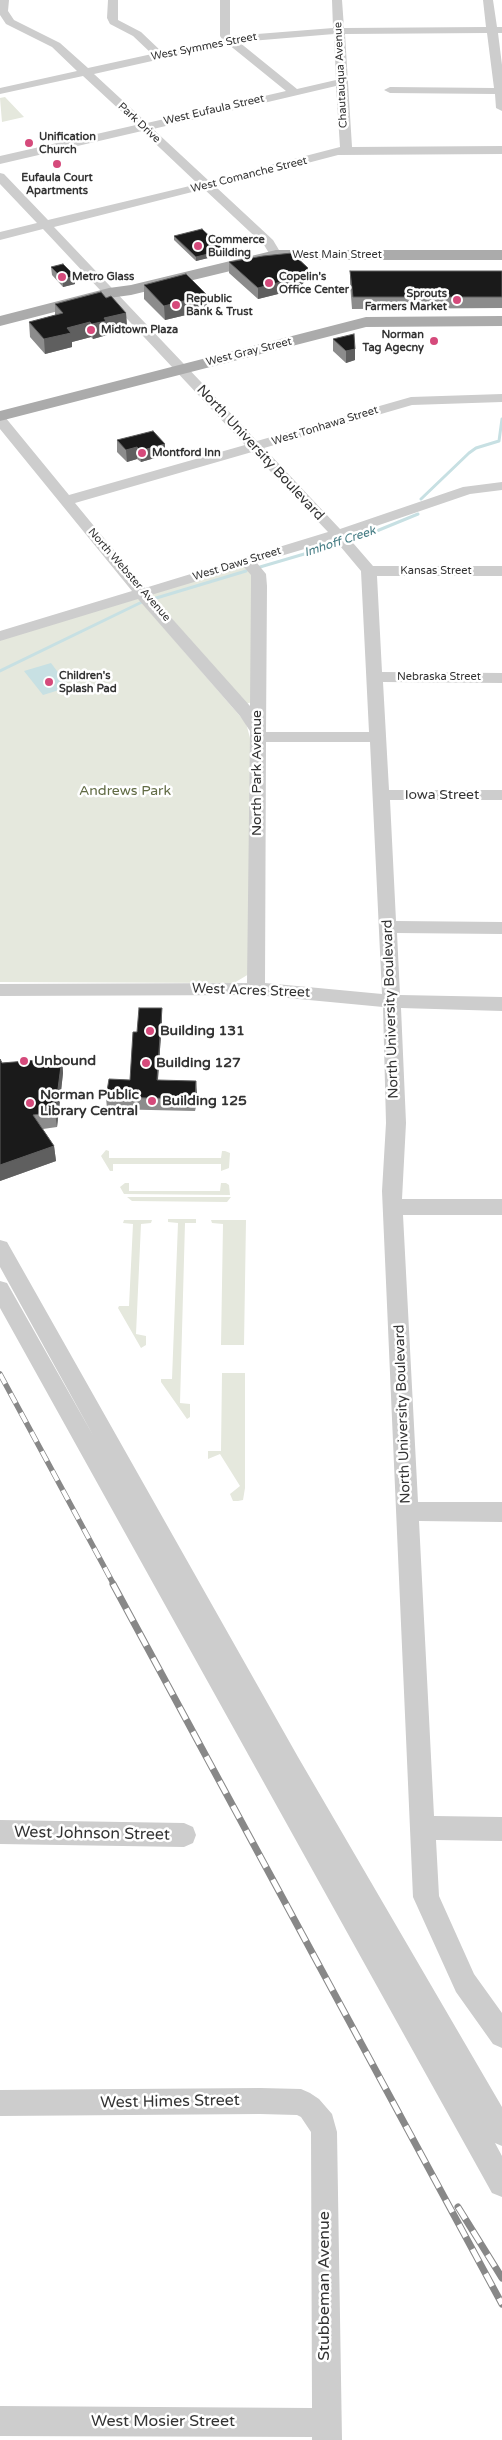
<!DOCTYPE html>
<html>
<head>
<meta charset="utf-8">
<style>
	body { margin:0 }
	canvas { display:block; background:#fff }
</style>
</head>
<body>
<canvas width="502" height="2440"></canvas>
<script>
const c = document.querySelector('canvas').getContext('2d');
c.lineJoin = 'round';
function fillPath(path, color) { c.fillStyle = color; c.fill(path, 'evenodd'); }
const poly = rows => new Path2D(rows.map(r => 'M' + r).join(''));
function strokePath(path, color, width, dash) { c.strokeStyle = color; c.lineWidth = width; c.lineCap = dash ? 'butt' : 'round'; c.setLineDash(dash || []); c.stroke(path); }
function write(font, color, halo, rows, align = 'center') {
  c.font = font + ' "Varela Round",sans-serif'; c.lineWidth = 5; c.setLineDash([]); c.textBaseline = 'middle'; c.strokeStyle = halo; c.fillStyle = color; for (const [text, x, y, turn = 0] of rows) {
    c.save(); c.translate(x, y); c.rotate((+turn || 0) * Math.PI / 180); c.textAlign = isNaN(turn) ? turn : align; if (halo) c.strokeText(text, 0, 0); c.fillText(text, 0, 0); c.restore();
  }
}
const green = poly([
	[5,97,24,117,2,122,0,98],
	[244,566,252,573,252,702,246,704,150,594],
	[138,598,246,723,250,738,249,974,234,983,0,982,0,640],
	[106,1150,109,1151,109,1158,221,1158,222,1151,225,1151,230,1153,229,1168,221,1171,221,1164,113,1164,113,1171,110,1171,101,1156],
	[125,1183,129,1183,129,1191,220,1191,221,1183,226,1183,229,1185,230,1195,124,1194,120,1187],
	[127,1197,231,1197,227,1202,132,1201],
	[168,1219,196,1219,196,1223,185,1223,180,1403,190,1404,190,1417,187,1419,161,1382,161,1379,172,1379,178,1223,168,1222],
	[124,1220,152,1220,151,1223,141,1224,136,1334,146,1336,146,1345,141,1348,118,1308,119,1306,129,1306,133,1224,123,1223],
	[211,1220,246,1220,244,1345,221,1345,223,1224,212,1223],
	[222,1373,245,1373,245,1488,243,1500,238,1501,233,1501,230,1494,240,1486,220,1454,208,1459,208,1451,221,1451]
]);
const water = poly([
	[51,663,69,687,43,695,24,671]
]);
const stream = poly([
	[421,499,469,453,476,448,499,441,502,419],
	[260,567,362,537,418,514],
	[153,599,246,571],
	[0,671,144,601]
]);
const minor = poly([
	[0,0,9,0,8,11,14,20,60,43,88,68,152,54,133,36,110,24,107,18,108,0,118,0,118,20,141,32,162,52,222,39,220,36,220,0,230,0,230,35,232,36,333,28,332,0,342,0,344,28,486,27,483,0,493,0,497,27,502,27,502,33,498,33,502,65,502,111,496,108,495,94,390,93,384,90,390,87,494,88,487,33,345,34,352,147,502,146,502,154,338,155,216,187,273,240,282,255,280,258,272,258,264,245,204,189,54,227,257,441,411,397,502,394,502,402,412,405,264,448,340,529,463,487,502,482,502,490,470,494,347,536,373,566,502,566,502,576,377,576,382,672,502,673,502,683,383,682,389,790,502,790,502,800,390,800,396,921,502,922,502,934,397,933,400,995,502,997,502,1011,401,1008,406,1123,402,1199,502,1199,502,1215,403,1215,418,1502,502,1502,502,1522,419,1521,434,1816,502,1817,502,1841,436,1840,439,1896,474,1974,502,2013,502,2048,493,2044,456,1992,413,1897,382,1191,386,1123,383,1007,256,995,0,996,0,984,247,983,250,731,240,716,138,599,0,641,0,631,132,591,0,429,0,416,5,417,69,495,245,445,43,229,0,240,0,232,37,223,0,184,0,173,4,174,48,220,198,184,142,131,0,164,0,156,136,125,83,76,0,94,0,88,77,71,52,47,6,24,0,15,0,0],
	[334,34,336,80,297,89,239,42,334,34],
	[228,44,286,91,147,123,94,74,228,44],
	[336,86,340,147,209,181,153,129,336,86],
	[252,452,328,532,145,588,75,503,252,452],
	[335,540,361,571,369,732,266,732,267,586,266,574,257,563,335,540],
	[244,567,251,575,251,586,250,706,151,595,244,567],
	[266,742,370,742,382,994,265,983,266,742],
	[0,1240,7,1242,298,1757,502,2107,502,2146,495,2143,502,2156,502,2197,492,2193,0,1308,0,1281,7,1283,94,1437,0,1267,0,1240],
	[0,1820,184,1823,193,1827,196,1835,193,1843,184,1847,0,1844,0,1820],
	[260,2088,301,2089,310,2093,319,2099,332,2114,337,2132,342,2440,312,2440,312,2437,0,2436,0,2406,312,2408,311,2132,301,2117,297,2115,260,2114,0,2116,0,2090,260,2088]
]);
const major = poly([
	[276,250,502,250,502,260,276,260,131,295,109,298,0,326,0,316,109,288,131,285,276,250],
	[502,316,502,326,366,327,0,421,0,411,366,317,502,316]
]);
const railFar1 = poly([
	[0,1374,114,1585]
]);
const rail = poly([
	[113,1584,502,2304],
	[458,2207,502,2278]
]);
const wall = poly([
	[174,236,222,248,222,252,220,253,220,255,196,261,174,240],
	[229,262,308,268,307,279,298,289,258,299,229,273],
	[51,267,75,284,63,287,52,275],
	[350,271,502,271,502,308,352,309,350,283],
	[144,285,207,295,207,310,165,320,144,299],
	[106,298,126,313,127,327,107,332,107,335,93,339,91,337,72,342,72,347,45,354,30,337,29,322,55,315,55,304],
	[333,339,355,349,355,360,346,363,333,351],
	[117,440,165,455,141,462,137,459,127,462,117,452],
	[162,1020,158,1080,197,1093,195,1111,107,1109,106,1097,130,1080,137,1032],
	[62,1058,63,1073,57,1127,43,1129,54,1146,56,1161,0,1181,0,1059,2,1063]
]);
const shadedWall = poly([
	[222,248,222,252,220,253,220,255,196,261,196,257],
	[308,268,307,279,298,289,258,299,258,288],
	[75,276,75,284,63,287,63,279],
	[207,295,207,310,165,320,164,306],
	[126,313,127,327,107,332,107,335,93,339,92,324,104,318],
	[90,322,91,337,72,342,72,347,45,354,44,339,67,328],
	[355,349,355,360,346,363,346,351],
	[165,444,165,455,141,462,140,451],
	[137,447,137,459,127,462,126,450],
	[162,1008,162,1020,157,1092,157,1080],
	[62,1058,63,1073,57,1127,55,1112],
	[196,1081,197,1093,195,1111,195,1099],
	[54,1146,56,1161,0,1181,0,1165]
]);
const building = poly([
	[202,229,222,248,218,249,220,251,196,257,174,236,202,229],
	[292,253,308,268,299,277,258,288,229,262,263,256,292,253],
	[63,264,75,276,63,279,51,267,63,264],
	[350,271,502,271,502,297,353,297,350,271],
	[186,274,207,295,164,306,144,285,186,274],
	[101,292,106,298,111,296,126,313,104,318,106,321,92,324,90,322,67,328,71,333,44,339,29,322,63,313,55,304,101,292],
	[354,334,355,349,346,351,333,339,354,334],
	[153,431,165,444,140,451,137,447,126,450,117,440,153,431],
	[139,1008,162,1008,157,1080,196,1081,195,1099,106,1097,109,1079,130,1080,133,1032,137,1032,139,1008],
	[62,1058,55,1112,33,1115,54,1146,0,1165,0,1059,2,1063,62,1058]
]);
const markers = [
	[29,143,5,"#d54a7b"],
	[57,164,5,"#d54a7b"],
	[198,246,5,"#d54a7b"],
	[62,277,5,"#d54a7b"],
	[269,283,5,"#d54a7b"],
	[457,300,5,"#d54a7b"],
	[176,305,5,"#d54a7b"],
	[91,330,5,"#d54a7b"],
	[434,341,5,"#d54a7b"],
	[142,453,5,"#d54a7b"],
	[49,682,5,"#d54a7b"],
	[150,1031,5,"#d54a7b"],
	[24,1061,5,"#d54a7b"],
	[146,1063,5,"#d54a7b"],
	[152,1101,5,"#d54a7b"],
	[30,1103,5,"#d54a7b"]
];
const farStreetnames = [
	["West Symmes Street",204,47,-11],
	["Chautauqua Avenue",341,75,-93],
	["West Eufaula Street",214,110,-13],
	["Park Drive",139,123,43],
	["West Comanche Street",249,175,-14],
	["West Main Street",337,255],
	["West Gray Street",249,352,-14],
	["West Tonhawa Street",325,426,-17],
	["West Daws Street",237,564,-17],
	["Kansas Street",436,571],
	["North Webster Avenue",129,575,49],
	["Nebraska Street",439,677]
];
const farPoinames = [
	["Unification",39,137],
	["Church",39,150],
	["Eufaula Court",57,178,"center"],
	["Apartments",57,191,"center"],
	["Commerce",208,240],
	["Building",208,253],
	["Metro Glass",72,277],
	["Copelin's",279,277],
	["Office Center",279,290],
	["Sprouts",447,294,"right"],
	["Farmers Market",447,307,"right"],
	["Republic",186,299],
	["Bank & Trust",186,312],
	["Midtown Plaza",101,330],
	["Norman",424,335,"right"],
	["Tag Agecny",424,348,"right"],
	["Montford Inn",152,453],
	["Children's",59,676],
	["Splash Pad",59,689]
];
const farWaternames = [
	["Imhoff Creek",340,542,-18]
];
const streetNames = [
	["North University Boulevard",260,453,47],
	["North Park Avenue",257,773,-90],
	["Iowa Street",442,795],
	["West Acres Street",251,991,2],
	["North University Boulevard",391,1009,-92],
	["North University Boulevard",403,1414,-92]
];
const parkNames = [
	["Andrews Park",125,791]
];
const poiNames = [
	["Building 131",160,1031],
	["Unbound",34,1061],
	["Building 127",156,1063],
	["Norman Public",40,1095],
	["Library Central",40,1111],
	["Building 125",162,1101]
];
const nearStreetnames = [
	["West Johnson Street",92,1834,1],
	["West Himes Street",170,2102,-1],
	["Stubbeman Avenue",325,2286,-90],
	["West Mosier Street",163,2422]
];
fillPath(green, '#e5e8dd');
fillPath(water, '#c7e0e3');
strokePath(stream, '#c7e0e3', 3);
fillPath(minor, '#cdcdcd');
fillPath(major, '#ababab');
strokePath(railFar1, '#888', 5.5);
strokePath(rail, '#888', 7);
strokePath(railFar1, '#fff', 4, [11]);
strokePath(rail, '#fff', 5, [14]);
fillPath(wall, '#8c8c8c');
fillPath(shadedWall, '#5f5f5f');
fillPath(building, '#1a1a1a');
strokePath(building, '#5f5f5f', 1);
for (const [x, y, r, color] of markers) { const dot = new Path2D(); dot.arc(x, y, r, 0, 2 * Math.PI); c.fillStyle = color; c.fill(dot); strokePath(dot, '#fff', 2); }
write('11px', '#333', '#fff', farStreetnames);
write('bold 11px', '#333', '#fff', farPoinames, 'left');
write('italic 12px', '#427a82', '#fff', farWaternames);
write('14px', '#333', '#fff', streetNames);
write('14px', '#616b44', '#fff', parkNames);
write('bold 14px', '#333', '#fff', poiNames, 'left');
write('16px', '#333', '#fff', nearStreetnames);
</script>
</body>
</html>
